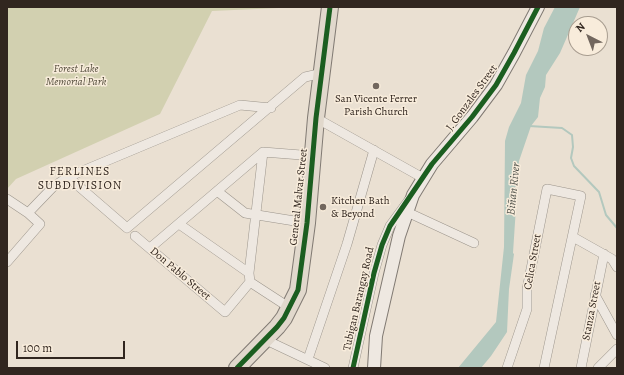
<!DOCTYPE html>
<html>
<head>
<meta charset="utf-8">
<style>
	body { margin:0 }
	#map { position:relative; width:624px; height:375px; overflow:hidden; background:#eae0d2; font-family:Alegreya,serif }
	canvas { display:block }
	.frame { position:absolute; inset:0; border:8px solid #31261f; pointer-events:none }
	.north { position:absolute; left:568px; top:16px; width:40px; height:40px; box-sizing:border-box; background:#f8ecdb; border:1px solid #a89d90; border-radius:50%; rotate:318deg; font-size:11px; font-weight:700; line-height:16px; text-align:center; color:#31261f }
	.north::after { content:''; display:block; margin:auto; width:14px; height:18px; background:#72675e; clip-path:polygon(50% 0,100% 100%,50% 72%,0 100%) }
	.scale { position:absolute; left:16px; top:341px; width:109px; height:18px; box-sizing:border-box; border:2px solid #31261f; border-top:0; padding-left:5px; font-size:12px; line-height:14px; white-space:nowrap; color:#31261f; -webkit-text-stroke:3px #f8ecdb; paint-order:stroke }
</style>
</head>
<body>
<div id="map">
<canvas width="624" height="375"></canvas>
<div class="frame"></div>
<div class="north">N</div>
<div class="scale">100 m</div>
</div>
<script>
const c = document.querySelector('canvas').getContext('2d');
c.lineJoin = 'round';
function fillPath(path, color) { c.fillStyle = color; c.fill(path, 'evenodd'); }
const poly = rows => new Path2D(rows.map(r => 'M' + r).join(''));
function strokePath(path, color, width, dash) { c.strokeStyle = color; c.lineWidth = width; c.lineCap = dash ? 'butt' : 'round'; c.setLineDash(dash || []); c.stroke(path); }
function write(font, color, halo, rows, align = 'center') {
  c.font = font + ' Alegreya,serif'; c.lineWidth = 3; c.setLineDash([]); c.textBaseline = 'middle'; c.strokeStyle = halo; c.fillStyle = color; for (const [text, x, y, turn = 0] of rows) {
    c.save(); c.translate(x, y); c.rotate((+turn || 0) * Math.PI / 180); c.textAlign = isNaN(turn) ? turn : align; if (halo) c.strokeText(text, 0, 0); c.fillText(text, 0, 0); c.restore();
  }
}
const green = poly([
	[7,7,301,7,212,11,160,114,16,179,7,189]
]);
const water = poly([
	[555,7,580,7,560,53,546,75,545,87,540,98,538,117,531,126,519,161,513,253,514,254,509,289,507,332,491,356,481,368,458,368,496,322,504,247,505,141,509,127,521,103,526,75,538,51,544,28]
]);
const stream = poly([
	[529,126,562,128,572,135,573,147,571,158,574,166,599,192,606,215,617,228]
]);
const street = poly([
	[316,118,423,178],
	[68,177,127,228,305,77,323,73],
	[217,191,245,213,307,223],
	[7,199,28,213,40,224,7,262],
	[407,212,474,243],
	[28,213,53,187,68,177,240,105,271,108],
	[179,224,249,273],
	[135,236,225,312,250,282,249,273,263,152],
	[573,237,612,259,617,267],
	[150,248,263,152,314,156],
	[250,282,290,308],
	[595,295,617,335],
	[266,340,325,368],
	[308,359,347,244,374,150],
	[353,368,374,273,382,245,390,226,409,200],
	[507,368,527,309,527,289,547,189,581,196,544,368],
	[581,368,604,254],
	[598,368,617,349]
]);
const secondary = poly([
	[374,368,376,336,399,236,413,195,432,164,472,117,496,85,514,53,538,7]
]);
const highway = poly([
	[237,368,277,327,284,318,298,290,307,223,316,118,330,7]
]);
const cycleway = poly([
	[237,368,277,327,284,318,298,290,307,223,316,118,330,7],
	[353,368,374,273,382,245,390,226,432,164,472,117,496,85,514,53,538,7]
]);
const markers = [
	[376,86,4,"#72675e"],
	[323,207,4,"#72675e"]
];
const parkNames = [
	["Forest Lake",76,69],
	["Memorial Park",76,82]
];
const streetNames = [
	["J. Gonzales Street",472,98,-54],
	["General Malvar Street",299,197,-84],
	["Celica Street",533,262,-80],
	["Don Pablo Street",180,274,40],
	["Tubigan Barangay Road",359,299,-77],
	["Stanza Street",592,311,-79]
];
const poiNames = [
	["San Vicente Ferrer",376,99],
	["Parish Church",376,112],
	["Kitchen Bath",331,201,"left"],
	["& Beyond",331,214,"left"]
];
const neighbourhoodNames = [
	["FERLINES",80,172],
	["SUBDIVISION",80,186]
];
const waterNames = [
	["Biñan River",514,189,-84]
];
fillPath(green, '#d2d0b0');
fillPath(water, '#b3c8be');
strokePath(stream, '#b3c8be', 2);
strokePath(street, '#9b948b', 10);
strokePath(secondary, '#817a73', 14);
strokePath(highway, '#817a73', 18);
strokePath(street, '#eee8e1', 9);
strokePath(secondary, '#eee8e1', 12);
strokePath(highway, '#e1d8cc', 16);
strokePath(cycleway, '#1b5e20', 5);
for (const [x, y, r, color] of markers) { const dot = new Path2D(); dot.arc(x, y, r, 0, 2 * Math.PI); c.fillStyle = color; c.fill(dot); strokePath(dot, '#f8ecdb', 1.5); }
write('italic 11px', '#544d3c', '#f8ecdb', parkNames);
write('11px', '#31261f', '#f8ecdb', streetNames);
write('11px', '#31261f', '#f8ecdb', poiNames);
c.letterSpacing = '1px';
write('12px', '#31261f', '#f8ecdb', neighbourhoodNames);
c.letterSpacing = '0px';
write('italic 12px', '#51534c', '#f8ecdb', waterNames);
</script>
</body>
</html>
